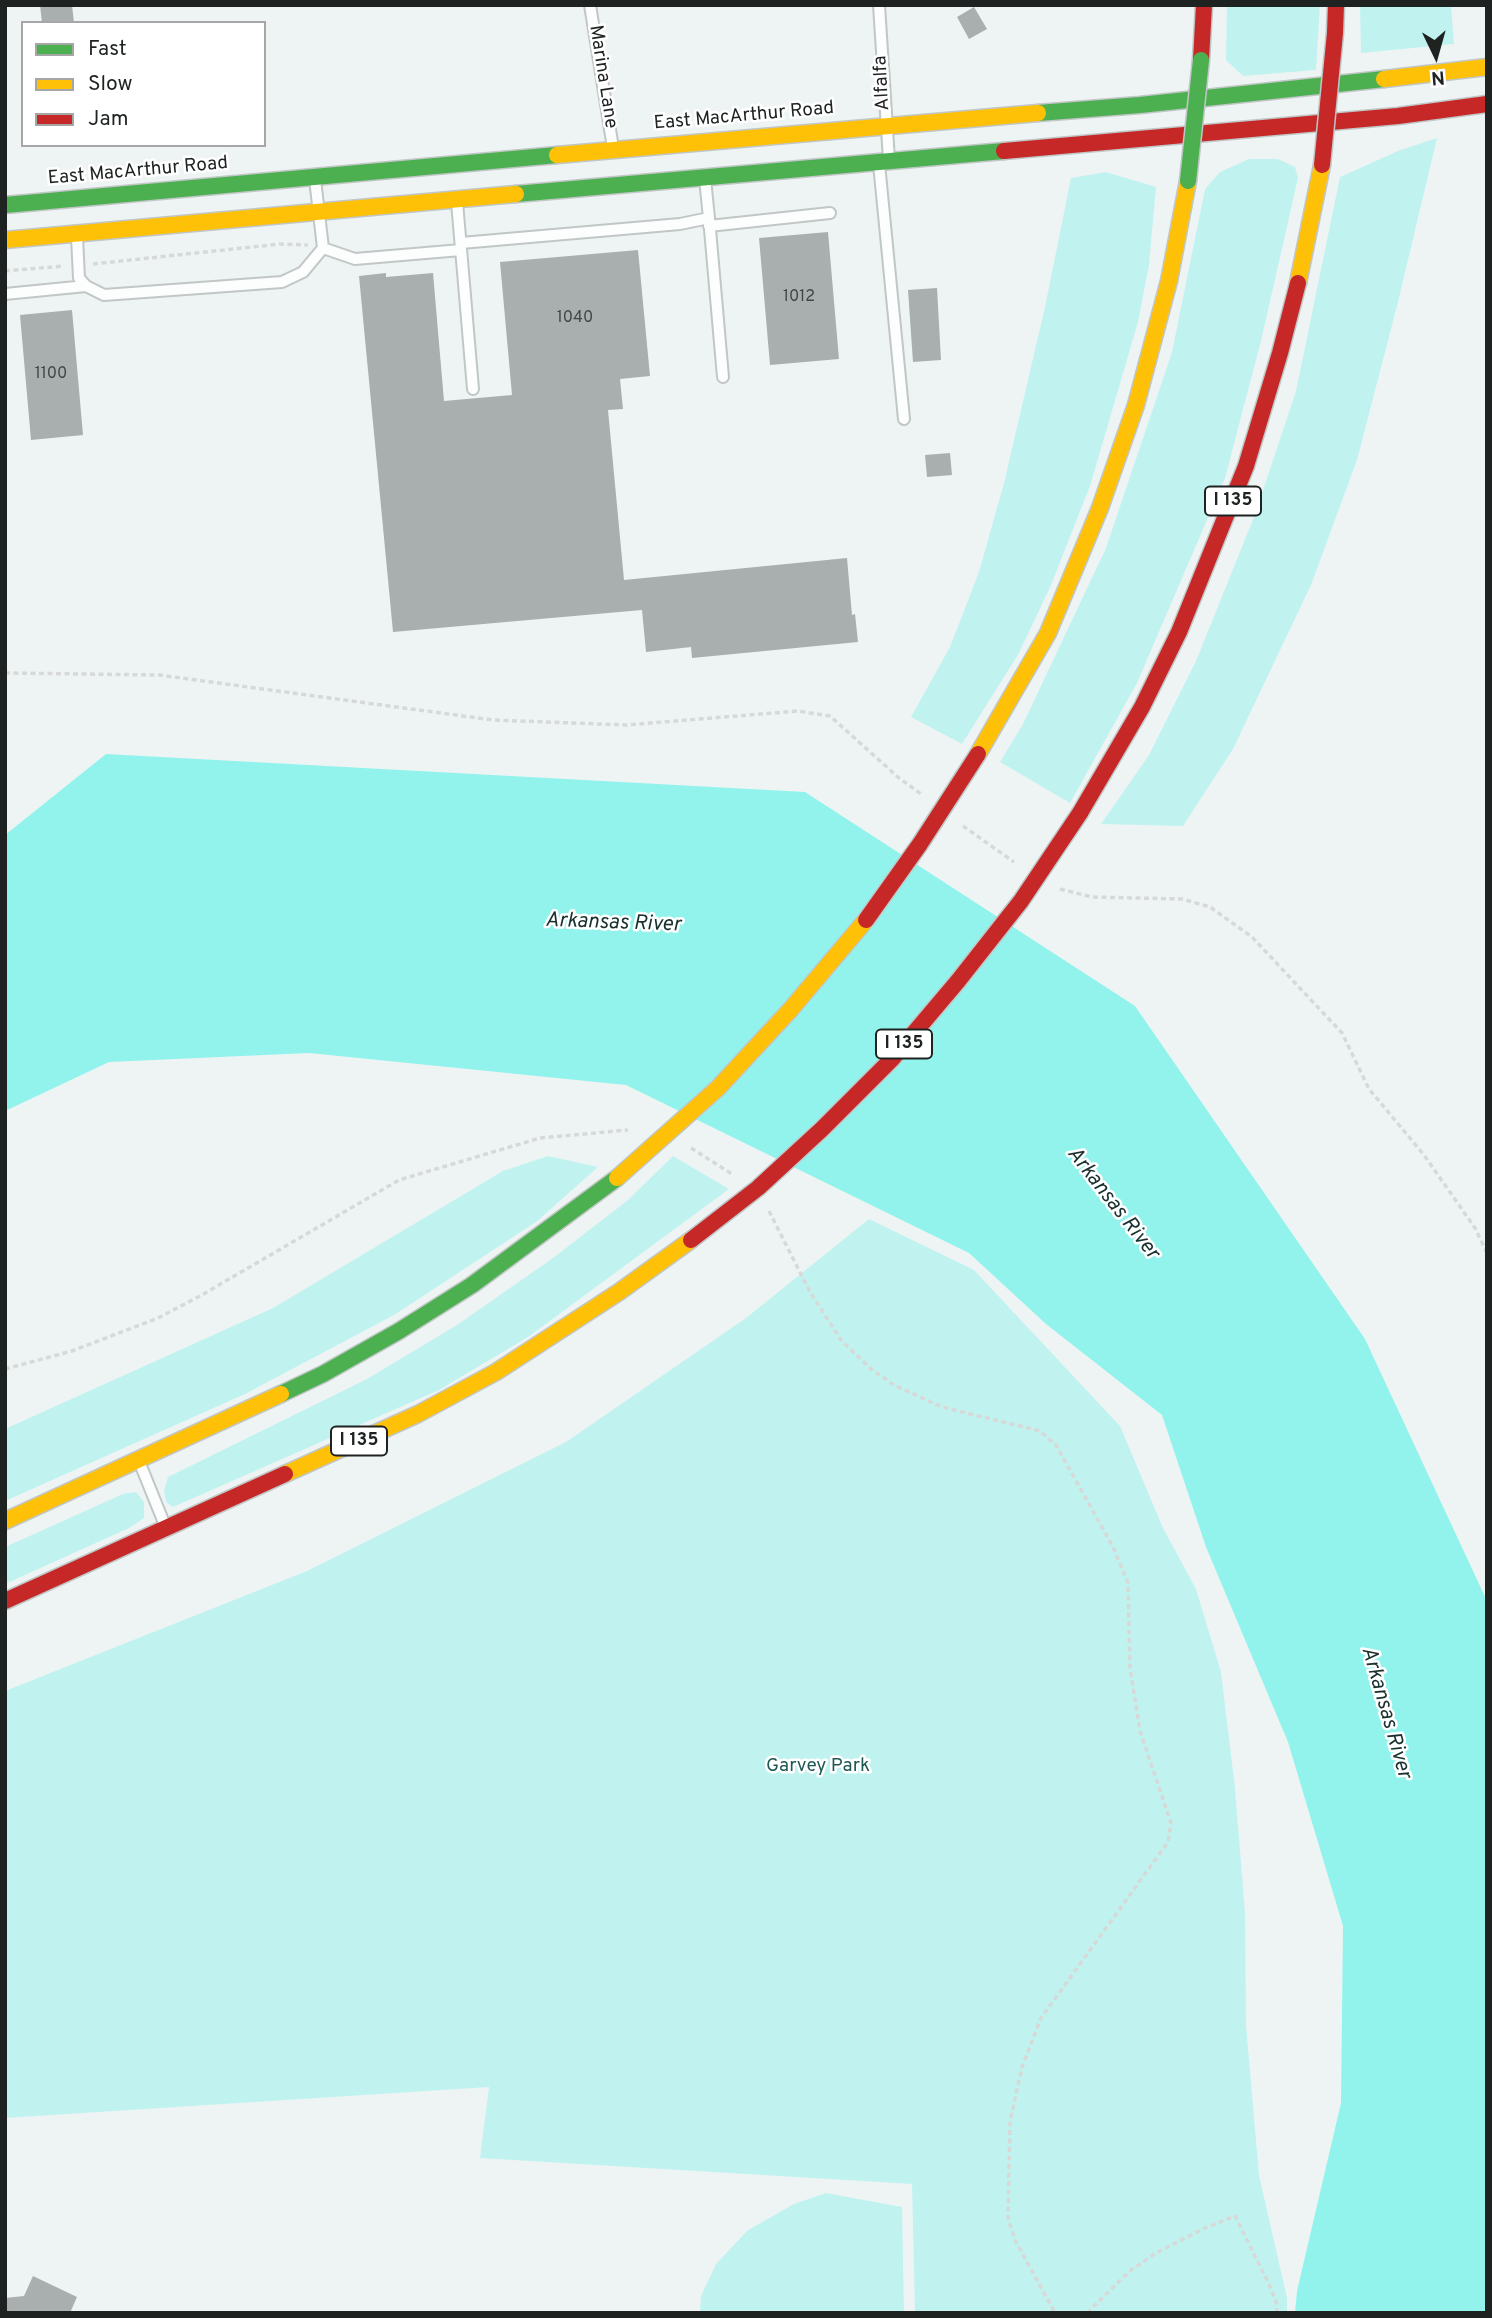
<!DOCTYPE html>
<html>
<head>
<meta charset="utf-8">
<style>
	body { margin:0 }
	#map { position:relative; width:1492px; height:2318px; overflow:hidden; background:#eef4f4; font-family:Overpass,sans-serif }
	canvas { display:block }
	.frame { position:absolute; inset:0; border:7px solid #1e2322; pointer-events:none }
	.legend { position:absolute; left:21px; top:21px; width:245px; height:126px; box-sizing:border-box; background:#fff; border:2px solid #a5a7a7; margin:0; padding:9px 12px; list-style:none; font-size:21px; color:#1e2322 }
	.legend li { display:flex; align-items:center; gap:14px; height:35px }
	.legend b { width:35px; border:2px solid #a5a7a7 }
	.north { position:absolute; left:1401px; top:21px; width:70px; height:70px; -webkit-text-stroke:5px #fff; paint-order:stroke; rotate:175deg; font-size:19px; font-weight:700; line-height:28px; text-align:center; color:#1e2322 }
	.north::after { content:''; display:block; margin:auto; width:24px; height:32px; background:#1e2322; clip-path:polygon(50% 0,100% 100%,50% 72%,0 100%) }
</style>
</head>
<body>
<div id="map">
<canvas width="1492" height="2318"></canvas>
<div class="frame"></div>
<ul class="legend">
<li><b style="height:9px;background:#4caf50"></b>Fast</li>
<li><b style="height:9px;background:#ffc107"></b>Slow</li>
<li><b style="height:9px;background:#c62828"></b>Jam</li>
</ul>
<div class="north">N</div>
</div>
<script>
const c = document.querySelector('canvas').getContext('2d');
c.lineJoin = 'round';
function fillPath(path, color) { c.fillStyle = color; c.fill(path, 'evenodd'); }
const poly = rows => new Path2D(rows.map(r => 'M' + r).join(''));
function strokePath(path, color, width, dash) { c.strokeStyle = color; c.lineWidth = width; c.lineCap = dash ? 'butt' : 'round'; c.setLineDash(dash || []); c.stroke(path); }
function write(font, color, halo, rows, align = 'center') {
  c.font = font + ' Overpass,sans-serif'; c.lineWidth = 5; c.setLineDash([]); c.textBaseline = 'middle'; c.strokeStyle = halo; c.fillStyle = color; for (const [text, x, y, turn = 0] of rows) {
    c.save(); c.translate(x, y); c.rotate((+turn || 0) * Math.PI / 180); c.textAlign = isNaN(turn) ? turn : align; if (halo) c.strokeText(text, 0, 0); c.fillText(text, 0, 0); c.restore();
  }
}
const green = poly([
	[1227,5,1320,5,1316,70,1243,76,1226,60],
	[1360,5,1451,5,1454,44,1361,53],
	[1437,138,1397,306,1357,460,1311,585,1233,749,1183,826,1101,824,1149,755,1196,661,1254,517,1296,391,1340,177,1398,151],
	[1249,159,1278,159,1295,167,1298,178,1261,341,1225,478,1137,683,1070,803,1000,762,1023,724,1106,548,1172,352,1205,189,1220,172],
	[1106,172,1156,187,1149,265,1138,322,1090,486,1051,585,1019,653,962,744,911,717,950,647,979,572,1004,483,1045,307,1071,178],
	[548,1156,598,1167,536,1222,394,1315,245,1394,5,1501,5,1429,273,1308,503,1171],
	[673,1156,729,1189,528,1337,439,1390,173,1507,166,1502,164,1491,168,1477,367,1379,457,1325,553,1258,628,1200],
	[869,1219,974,1270,1120,1426,1163,1528,1196,1589,1221,1672,1235,1788,1245,1913,1246,2025,1259,2175,1287,2298,1287,2313,915,2313,912,2184,480,2158,489,2087,5,2118,5,1691,307,1571,566,1442,746,1318],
	[136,1492,144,1502,144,1518,129,1528,5,1584,5,1547,123,1494],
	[826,2193,902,2207,904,2313,700,2313,701,2296,716,2264,748,2230,794,2204]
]);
const water = poly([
	[106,754,805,792,1135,1006,1365,1339,1487,1601,1487,2313,1295,2313,1297,2291,1341,2103,1343,1926,1288,1742,1206,1547,1162,1415,1046,1324,969,1253,626,1085,309,1053,109,1062,5,1111,5,835]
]);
const building = poly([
	[40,5,72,5,74,23,42,23],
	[974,7,987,29,969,39,957,17],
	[828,232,839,359,770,365,759,238],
	[638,250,650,376,620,379,623,409,608,410,624,580,847,558,852,615,855,614,858,642,692,658,691,647,646,652,642,610,393,632,359,276,386,273,386,277,433,273,444,401,512,395,500,262],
	[937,288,941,360,913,362,908,290],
	[72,310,83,435,31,440,20,315],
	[950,453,952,475,927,477,925,455],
	[33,2276,77,2297,70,2313,5,2313,5,2298,24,2296]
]);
const path = poly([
	[93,264,280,244,308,245],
	[5,271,64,266],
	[5,673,159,675,493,720,626,725,798,711,830,716,899,778,921,794],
	[963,826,1014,862],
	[1060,889,1092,897,1182,899,1210,907,1252,937,1342,1033,1369,1089,1424,1155,1475,1228,1487,1253],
	[691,1148,732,1174],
	[769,1211,810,1292,841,1340,871,1369,894,1385,942,1407,1040,1431,1056,1445,1113,1547,1128,1583,1130,1668,1140,1731,1171,1823,1168,1842,1041,2018,1022,2067,1010,2121,1008,2218,1016,2242,1055,2313],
	[5,1369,72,1351,158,1318,200,1296,399,1180,540,1138,628,1130],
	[1087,2313,1131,2270,1156,2253,1205,2228,1235,2216,1267,2280,1276,2301,1277,2313]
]);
const lane = poly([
	[590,5,613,148],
	[879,5,889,160],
	[879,164,904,419],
	[315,179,323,248,355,259,461,250],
	[457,202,473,389],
	[709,218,723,377],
	[709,226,830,213],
	[77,237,79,278,86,286,104,295,282,282,303,272,323,248],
	[461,243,680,224,709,218,705,179],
	[5,294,86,286],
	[141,1466,164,1523]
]);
const fast = poly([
	[1038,113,1140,105,1384,79],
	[516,194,1004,151],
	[5,205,557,155],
	[281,1394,323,1374,399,1331,472,1285,617,1178]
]);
const slow = poly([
	[1384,79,1487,67],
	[557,155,1038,113],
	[5,240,516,194],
	[1298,283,1322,165],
	[978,754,1048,633,1100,508,1136,405,1169,281,1188,181],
	[285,1474,418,1414,496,1372,619,1292,691,1240],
	[5,1521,281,1394]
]);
const jam = poly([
	[1335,33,1336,5],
	[1201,60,1204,5],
	[1004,151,1398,116,1487,104],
	[1080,813,1142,707,1179,632,1246,466,1280,353,1298,283],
	[5,1601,285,1474]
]);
const fastBridge = poly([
	[1188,181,1201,60]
]);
const slowBridge = poly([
	[617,1178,718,1088,791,1009,866,920]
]);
const jamBridge = poly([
	[1322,165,1335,33],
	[866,920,920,844,978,754],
	[691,1240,758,1188,822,1129,892,1059,958,981,1021,901,1080,813]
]);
const numberNames = [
	["1012",799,298],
	["1040",575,319],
	["1100",51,375]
];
const shields = [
	[1233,501,56],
	[904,1044,56],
	[359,1441,56]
];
const shieldNames = [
	["I 135",1233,501],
	["I 135",904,1044],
	["I 135",359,1441]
];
const streetNames = [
	["Marina Lane",602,77,81],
	["Alfalfa",883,83,-93],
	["East MacArthur Road",744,117,-5],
	["East MacArthur Road",138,172,-5]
];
const parkNames = [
	["Garvey Park",818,1767]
];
const waterNames = [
	["Arkansas River",613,924,2],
	["Arkansas River",1112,1204,52],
	["Arkansas River",1385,1713,74]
];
fillPath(green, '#c0f3f0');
fillPath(water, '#92f3ed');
fillPath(building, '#a9aeae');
strokePath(lane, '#c1c6c6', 14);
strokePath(fast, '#c1c6c6', 19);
strokePath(slow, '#c1c6c6', 19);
strokePath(jam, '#c1c6c6', 19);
strokePath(path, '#d6d9d8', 3.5, [5, 3.5]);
strokePath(lane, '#fcfdfd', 10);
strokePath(fast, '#4caf50', 16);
strokePath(slow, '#ffc107', 16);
strokePath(jam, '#c62828', 16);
strokePath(fastBridge, '#c1c6c6', 19, []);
strokePath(slowBridge, '#c1c6c6', 19, []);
strokePath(jamBridge, '#c1c6c6', 19, []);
strokePath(fastBridge, '#4caf50', 16);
strokePath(slowBridge, '#ffc107', 16);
strokePath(jamBridge, '#c62828', 16);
write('16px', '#414645', null, numberNames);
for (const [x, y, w] of shields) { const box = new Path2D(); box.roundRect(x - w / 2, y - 14.5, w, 29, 5); c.fillStyle = '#fff'; c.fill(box); strokePath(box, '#1e2322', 2); }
write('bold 18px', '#1e2322', null, shieldNames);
write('19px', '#1e2322', '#fff', streetNames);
write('19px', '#1e5855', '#fff', parkNames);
write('italic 21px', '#19302e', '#fff', waterNames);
</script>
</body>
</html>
